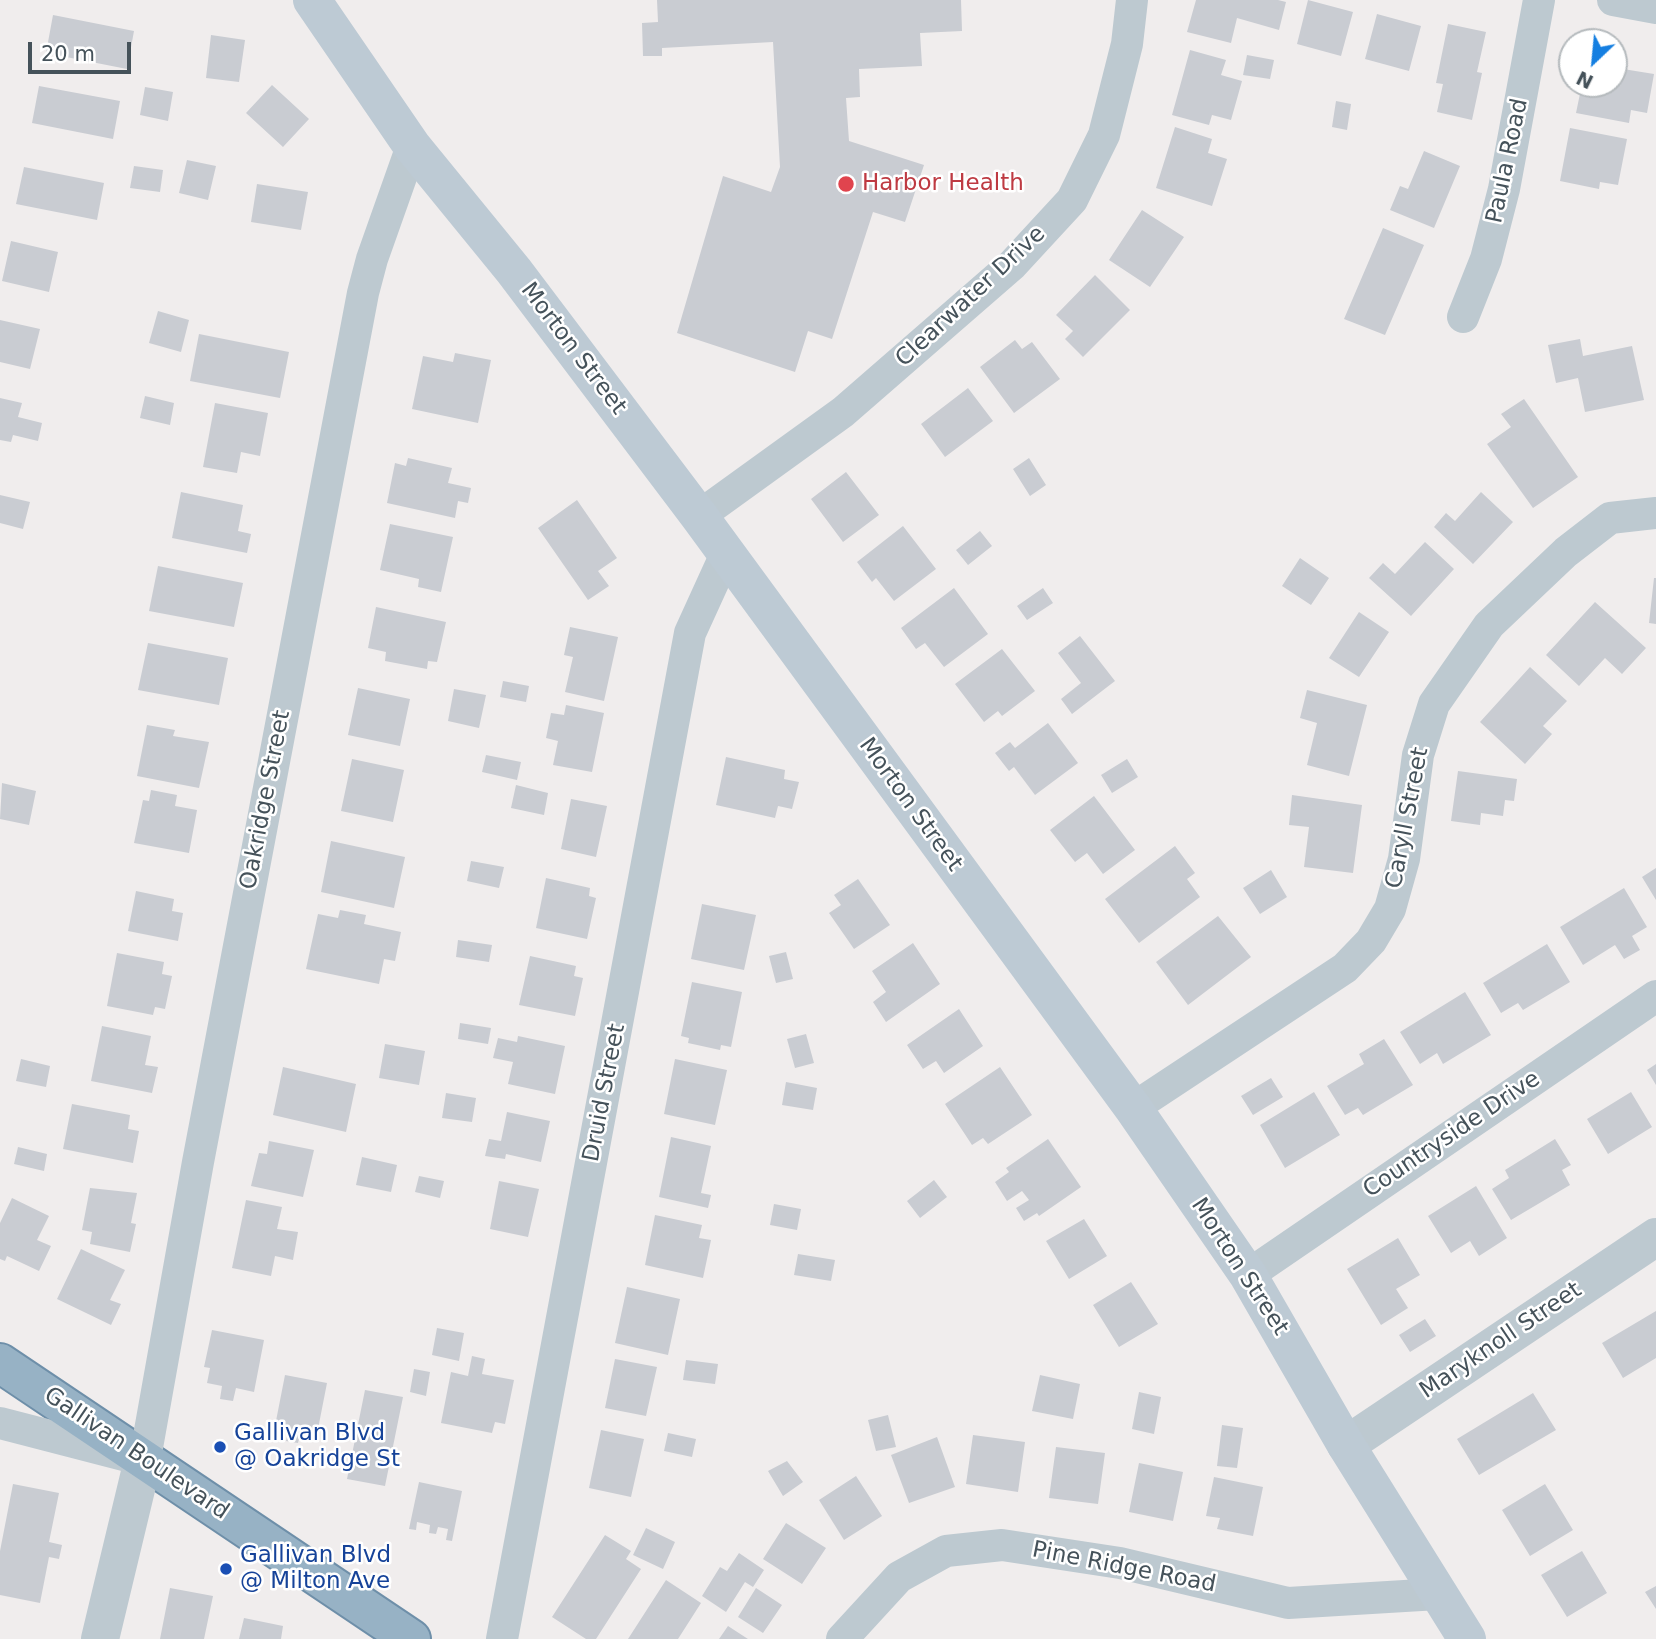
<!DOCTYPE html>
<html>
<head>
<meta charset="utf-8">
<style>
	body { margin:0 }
	#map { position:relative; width:1656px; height:1639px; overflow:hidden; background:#f0eded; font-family:"DejaVu Sans",sans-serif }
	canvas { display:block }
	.north { position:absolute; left:1558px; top:28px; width:70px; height:70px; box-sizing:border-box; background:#fff; border:2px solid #b5babd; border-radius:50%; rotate:206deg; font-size:19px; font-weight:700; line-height:28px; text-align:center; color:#45525a }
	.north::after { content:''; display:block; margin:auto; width:24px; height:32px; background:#157fe1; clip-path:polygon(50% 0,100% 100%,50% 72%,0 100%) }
	.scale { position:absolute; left:28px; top:42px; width:103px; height:32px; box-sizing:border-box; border:4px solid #45525a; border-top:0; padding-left:9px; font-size:21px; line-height:24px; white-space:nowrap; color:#45525a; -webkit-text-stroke:5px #fff; paint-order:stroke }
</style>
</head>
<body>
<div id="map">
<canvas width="1656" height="1639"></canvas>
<div class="north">N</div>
<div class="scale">20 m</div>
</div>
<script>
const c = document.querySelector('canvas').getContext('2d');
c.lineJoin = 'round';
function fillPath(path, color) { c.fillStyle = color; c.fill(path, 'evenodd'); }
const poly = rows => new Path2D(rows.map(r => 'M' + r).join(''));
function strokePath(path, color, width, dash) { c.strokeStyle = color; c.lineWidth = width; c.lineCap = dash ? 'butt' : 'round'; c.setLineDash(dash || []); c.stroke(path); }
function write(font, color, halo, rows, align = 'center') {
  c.font = font + ' "DejaVu Sans",sans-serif'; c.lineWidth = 5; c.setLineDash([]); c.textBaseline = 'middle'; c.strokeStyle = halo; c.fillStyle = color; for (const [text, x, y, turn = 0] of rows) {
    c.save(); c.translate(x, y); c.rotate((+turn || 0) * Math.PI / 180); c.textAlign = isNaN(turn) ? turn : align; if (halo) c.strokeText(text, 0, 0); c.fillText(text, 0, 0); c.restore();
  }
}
const building = poly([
	[657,0,961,0,962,31,920,33,922,66,859,69,860,97,846,98,849,141,924,165,905,222,873,212,832,339,808,331,795,372,677,333,723,176,771,192,780,167,773,42,662,48,662,56,643,56,642,23,658,22],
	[1196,0,1278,0,1286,2,1279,30,1237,18,1231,43,1187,32],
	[1308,0,1353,12,1341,56,1297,44],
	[1377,14,1421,26,1409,71,1365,59],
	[53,15,134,31,127,69,46,53],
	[1448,24,1486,32,1477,72,1482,73,1472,120,1437,112,1443,84,1436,83],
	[211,35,245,40,239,82,206,78],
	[1190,50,1226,60,1221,75,1242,81,1231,120,1212,115,1209,125,1172,115],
	[1247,55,1274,60,1270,79,1243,75],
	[1614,57,1625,59,1623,69,1654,74,1647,113,1631,110,1629,123,1576,113,1582,84,1614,84],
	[272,85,309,119,283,147,246,113],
	[39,86,120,101,113,139,32,123],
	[145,87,173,92,168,121,140,115],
	[1336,101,1351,104,1347,130,1332,127],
	[1175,127,1212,139,1208,153,1227,159,1212,206,1156,188],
	[1570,128,1627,139,1618,185,1600,182,1599,189,1560,181],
	[1424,151,1460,166,1434,228,1390,210,1400,186,1408,189],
	[187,160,216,166,208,200,179,193],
	[134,166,163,170,160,192,130,188],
	[24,167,104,183,97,220,16,204],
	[257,184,308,192,301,230,251,222],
	[1142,210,1184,237,1150,287,1109,260],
	[1383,228,1424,245,1385,335,1344,319],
	[11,241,58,252,49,292,2,281],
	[1095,275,1130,310,1083,357,1065,339,1073,331,1056,315],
	[158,311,189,320,181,352,149,343],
	[0,320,40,329,30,369,0,362],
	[199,334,289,352,280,398,190,381],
	[1580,339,1583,356,1632,346,1644,400,1585,412,1578,378,1556,383,1548,345],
	[1015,340,1022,349,1032,342,1060,379,1014,413,980,367],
	[455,353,491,360,478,423,412,409,423,356,453,362],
	[968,388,993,421,945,457,921,424],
	[145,396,174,403,170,425,140,418],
	[0,398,22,403,18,417,42,423,38,441,13,435,11,442,0,440],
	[1524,399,1578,477,1533,508,1487,444,1511,427,1501,414],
	[215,403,268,413,260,456,241,452,237,473,203,467],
	[408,458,452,468,448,483,471,488,468,503,458,501,455,518,387,503,395,463,406,466],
	[1029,458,1046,485,1030,496,1013,469],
	[846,472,879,515,843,542,811,499],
	[181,492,243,505,238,531,251,534,247,553,172,538],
	[1481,492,1513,522,1473,564,1434,527,1446,513,1455,521],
	[0,495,30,502,23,529,0,523],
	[577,500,617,558,598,571,609,586,588,600,538,528],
	[390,524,453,537,441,592,418,587,419,579,380,570],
	[903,526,936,569,894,601,876,578,872,582,857,562],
	[980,531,992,546,968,565,956,550],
	[1425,542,1454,569,1411,616,1369,578,1383,563,1395,574],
	[1300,558,1329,578,1311,605,1282,586],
	[158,566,243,583,234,627,149,611],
	[1654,578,1656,578,1656,624,1649,623],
	[954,588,988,634,944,667,925,643,916,649,901,628],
	[1043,588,1053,603,1027,620,1017,606],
	[1595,602,1646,648,1622,674,1605,658,1579,686,1546,655],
	[376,607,446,622,437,662,428,661,427,669,385,661,386,652,368,648],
	[1359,612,1389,632,1359,677,1329,658],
	[570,627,618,637,604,701,565,692,573,657,564,655],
	[1080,636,1115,681,1072,714,1061,699,1081,683,1058,653],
	[148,643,228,658,219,705,138,690],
	[1002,649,1035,691,1002,716,998,711,984,722,955,684],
	[1530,667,1567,701,1543,726,1552,734,1525,764,1480,722],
	[503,681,529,686,526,702,500,697],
	[358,688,410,699,400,746,348,735],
	[454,689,486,695,479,728,448,721],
	[1307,690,1367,705,1349,776,1307,765,1317,723,1300,718],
	[566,705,604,713,592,772,553,765,558,741,546,738,551,713,564,715],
	[1048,723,1078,763,1035,795,1014,767,1009,771,995,753,1010,742,1015,748],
	[147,725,175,730,173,736,209,742,199,788,137,776],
	[486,755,521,762,517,780,482,772],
	[726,757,785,770,784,779,799,782,792,809,778,806,775,818,716,805],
	[352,759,404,770,393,822,341,811],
	[1127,759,1138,777,1112,793,1101,775],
	[1458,771,1517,779,1514,801,1505,800,1503,816,1481,813,1480,825,1451,821],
	[2,783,36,791,29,825,0,819],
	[516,785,548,793,544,815,511,808],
	[151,790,177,795,175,806,197,810,189,853,134,843,143,800,149,801],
	[1292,795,1362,805,1353,873,1304,867,1309,827,1289,825],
	[1094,796,1135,850,1103,874,1087,853,1075,862,1050,830],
	[571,799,607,806,596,857,561,849],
	[331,841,405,857,394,908,321,892],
	[1175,846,1195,873,1187,879,1200,897,1139,943,1105,899],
	[471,861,504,867,499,888,467,881],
	[1656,868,1656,900,1642,877],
	[1271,870,1287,897,1260,914,1243,888],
	[546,878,590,888,589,896,596,898,587,939,536,928],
	[858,879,890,925,854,949,829,913,841,905,834,895],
	[1624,888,1647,927,1632,936,1640,950,1624,959,1615,945,1583,965,1560,927],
	[136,891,174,899,172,911,183,913,178,941,128,931],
	[702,904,756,915,744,970,691,959],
	[340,910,366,915,364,924,401,932,395,961,384,959,379,984,306,969,318,914,338,918],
	[1218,916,1251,957,1188,1005,1156,962],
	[458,940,492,945,489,962,456,957],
	[913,943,940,984,886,1022,873,1002,886,992,872,971],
	[1547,944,1570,982,1523,1010,1518,1003,1501,1013,1483,983],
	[786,952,793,979,776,983,769,956],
	[117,953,164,962,162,974,172,976,165,1009,155,1007,153,1015,107,1006],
	[530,956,576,966,574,976,583,978,575,1016,519,1005],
	[692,982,742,992,731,1047,721,1045,720,1050,688,1043,689,1038,681,1036],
	[1465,992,1491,1035,1443,1064,1437,1053,1420,1064,1400,1032],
	[959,1009,983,1046,944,1073,936,1061,923,1069,907,1045],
	[460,1023,491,1028,488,1044,458,1039],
	[102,1026,151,1036,145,1065,158,1067,152,1093,91,1081],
	[806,1034,814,1063,795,1068,787,1039],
	[518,1036,565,1046,555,1094,508,1084,513,1062,493,1058,498,1038,517,1042],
	[1384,1039,1413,1085,1363,1115,1358,1108,1345,1115,1327,1086,1364,1064,1359,1054],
	[385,1044,425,1051,419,1085,379,1078],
	[21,1059,50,1066,46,1087,16,1081],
	[675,1059,727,1070,715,1125,664,1114],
	[1656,1064,1656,1085,1647,1070],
	[283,1067,356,1084,346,1132,273,1115],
	[1000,1067,1032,1115,988,1144,983,1138,972,1145,945,1104],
	[1271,1078,1283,1097,1253,1115,1241,1096],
	[786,1082,817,1088,813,1110,782,1105],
	[1314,1092,1340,1135,1285,1168,1260,1125],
	[1631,1092,1652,1127,1608,1154,1587,1119],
	[446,1093,476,1098,472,1122,442,1118],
	[72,1104,130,1115,128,1129,139,1131,133,1163,63,1149],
	[507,1112,550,1121,541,1162,506,1154,505,1159,485,1156,489,1139,501,1141],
	[671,1137,711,1146,701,1193,711,1195,708,1208,659,1197],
	[1048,1139,1081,1187,1039,1216,1037,1213,1024,1221,1016,1208,1029,1200,1022,1191,1007,1201,995,1182,1009,1172,1006,1168],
	[1555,1139,1571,1165,1562,1170,1570,1185,1511,1220,1492,1189,1509,1178,1505,1170],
	[269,1141,314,1150,303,1197,251,1186,259,1153,267,1154],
	[18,1147,47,1154,44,1171,14,1164],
	[362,1157,397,1165,391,1192,356,1185],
	[419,1176,444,1181,440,1198,415,1192],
	[934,1180,947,1197,920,1218,907,1201],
	[499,1181,539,1189,528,1237,490,1229],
	[1476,1186,1507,1238,1479,1256,1470,1241,1451,1253,1428,1216],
	[90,1188,137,1193,131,1223,136,1224,130,1252,90,1244,92,1232,82,1230],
	[12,1198,49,1216,37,1240,51,1246,39,1271,7,1256,5,1261,0,1259,0,1223],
	[246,1200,282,1207,277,1229,298,1232,293,1260,275,1256,271,1276,232,1268],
	[774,1204,801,1209,797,1230,770,1225],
	[655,1215,702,1225,699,1238,711,1240,703,1278,645,1265],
	[1084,1219,1107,1256,1069,1279,1046,1241],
	[1398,1238,1420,1275,1396,1289,1408,1308,1381,1325,1347,1269],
	[81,1249,125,1270,110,1300,121,1304,111,1325,57,1299],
	[798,1254,835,1260,831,1281,794,1275],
	[1131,1282,1158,1324,1119,1347,1093,1305],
	[627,1287,680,1299,668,1355,615,1343],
	[1656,1311,1656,1358,1623,1378,1602,1343],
	[1425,1319,1436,1336,1410,1352,1399,1335],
	[437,1328,464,1333,459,1361,432,1355],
	[212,1330,264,1340,254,1392,236,1388,233,1401,220,1399,222,1386,207,1383,210,1368,204,1367],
	[472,1356,485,1359,482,1374,514,1380,505,1424,495,1422,492,1433,441,1423,451,1372,468,1376],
	[615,1359,657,1367,646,1416,605,1408],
	[686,1360,718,1364,715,1384,683,1380],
	[414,1369,430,1372,426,1396,410,1392],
	[285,1375,327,1383,317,1434,301,1431,298,1443,286,1441,289,1428,275,1426],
	[1040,1375,1080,1384,1073,1419,1032,1411],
	[365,1390,403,1397,385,1486,347,1479],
	[1139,1392,1161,1397,1154,1434,1132,1429],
	[1533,1393,1556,1430,1479,1475,1457,1439],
	[888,1415,896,1447,876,1451,868,1420],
	[1222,1425,1243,1428,1237,1468,1217,1466],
	[601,1430,644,1439,631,1497,589,1488],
	[668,1433,696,1439,692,1457,664,1451],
	[973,1435,1025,1442,1018,1492,966,1484],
	[937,1437,955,1487,909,1503,891,1455],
	[1056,1447,1105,1453,1098,1504,1049,1498],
	[787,1461,803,1482,783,1496,768,1471],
	[1139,1463,1183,1472,1173,1521,1129,1512],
	[856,1476,882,1516,844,1540,819,1500],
	[1214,1477,1263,1487,1253,1536,1217,1529,1220,1518,1206,1516],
	[419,1482,462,1491,452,1541,446,1540,448,1529,438,1527,436,1534,429,1533,430,1525,417,1522,416,1530,409,1529],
	[13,1484,59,1493,49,1542,62,1545,59,1559,49,1557,40,1603,0,1595,0,1551],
	[1545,1484,1573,1530,1530,1556,1502,1510],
	[786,1523,826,1548,802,1584,763,1559],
	[646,1528,675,1542,663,1569,633,1555],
	[605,1535,631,1551,626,1559,641,1569,596,1639,586,1639,552,1617],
	[1582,1551,1607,1593,1567,1617,1541,1575],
	[739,1553,764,1570,753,1587,745,1582,726,1612,702,1596,720,1567,727,1571],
	[666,1580,701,1603,678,1639,628,1639],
	[1656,1586,1656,1609,1645,1592],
	[170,1588,213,1596,204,1639,160,1639],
	[756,1588,782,1605,763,1633,738,1617],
	[244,1618,283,1626,281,1639,239,1639],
	[728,1626,748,1639,719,1639]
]);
const minor = poly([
	[1613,0,1656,8],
	[1463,317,1486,259,1504,189,1539,0],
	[699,516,843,412,1012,265,1072,200,1104,135,1127,44,1132,0],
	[1133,1108,1345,968,1371,941,1390,909,1404,859,1418,755,1434,704,1489,625,1566,552,1610,518,1656,513],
	[1248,1275,1656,996],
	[0,1423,143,1460,146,1453,198,1162,363,293,372,259,412,146],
	[502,1639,690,633,726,554],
	[842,1639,899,1577,946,1551,1002,1545,1120,1563,1288,1603,1438,1594]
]);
const tertiary = poly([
	[1346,1445,1656,1237],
	[100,1639,143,1460]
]);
const secondary = poly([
	[312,0,412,146,514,271,699,516,1133,1108,1248,1275,1346,1445,1467,1639]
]);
const trunk = poly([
	[0,1363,411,1639]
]);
const markers = [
	[846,184,9,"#e0444e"],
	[220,1447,7,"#1a4fb4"],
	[226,1569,7,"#1a4fb4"]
];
const streetNames = [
	["Paula Road",1508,161,-78],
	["Clearwater Drive",971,297,-43],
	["Morton Street",573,349,53],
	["Oakridge Street",266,800,-79],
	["Morton Street",910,805,54],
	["Caryll Street",1408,818,-79],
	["Druid Street",605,1093,-79],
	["Countryside Drive",1452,1135,-34],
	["Morton Street",1239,1267,57],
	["Maryknoll Street",1501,1341,-34],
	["Gallivan Boulevard",136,1454,34],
	["Pine Ridge Road",1124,1568,11]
];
const healthNames = [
	["Harbor Health",862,184]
];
const transitNames = [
	["Gallivan Blvd",234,1434],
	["@ Oakridge St",234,1460],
	["Gallivan Blvd",240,1556],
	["@ Milton Ave",240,1582]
];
fillPath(building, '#c9ccd2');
strokePath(trunk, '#6e8fa9', 42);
strokePath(minor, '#bdc9d0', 32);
strokePath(tertiary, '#bdc9d0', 38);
strokePath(secondary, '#bdcad4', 38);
strokePath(trunk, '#97b2c5', 38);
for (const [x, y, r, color] of markers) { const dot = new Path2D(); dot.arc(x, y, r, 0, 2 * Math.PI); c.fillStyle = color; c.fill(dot); strokePath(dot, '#fff', 2.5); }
write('23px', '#45525a', '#fff', streetNames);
write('23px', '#be3a42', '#fff', healthNames, 'left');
write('23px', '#164399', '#fff', transitNames, 'left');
</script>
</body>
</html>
